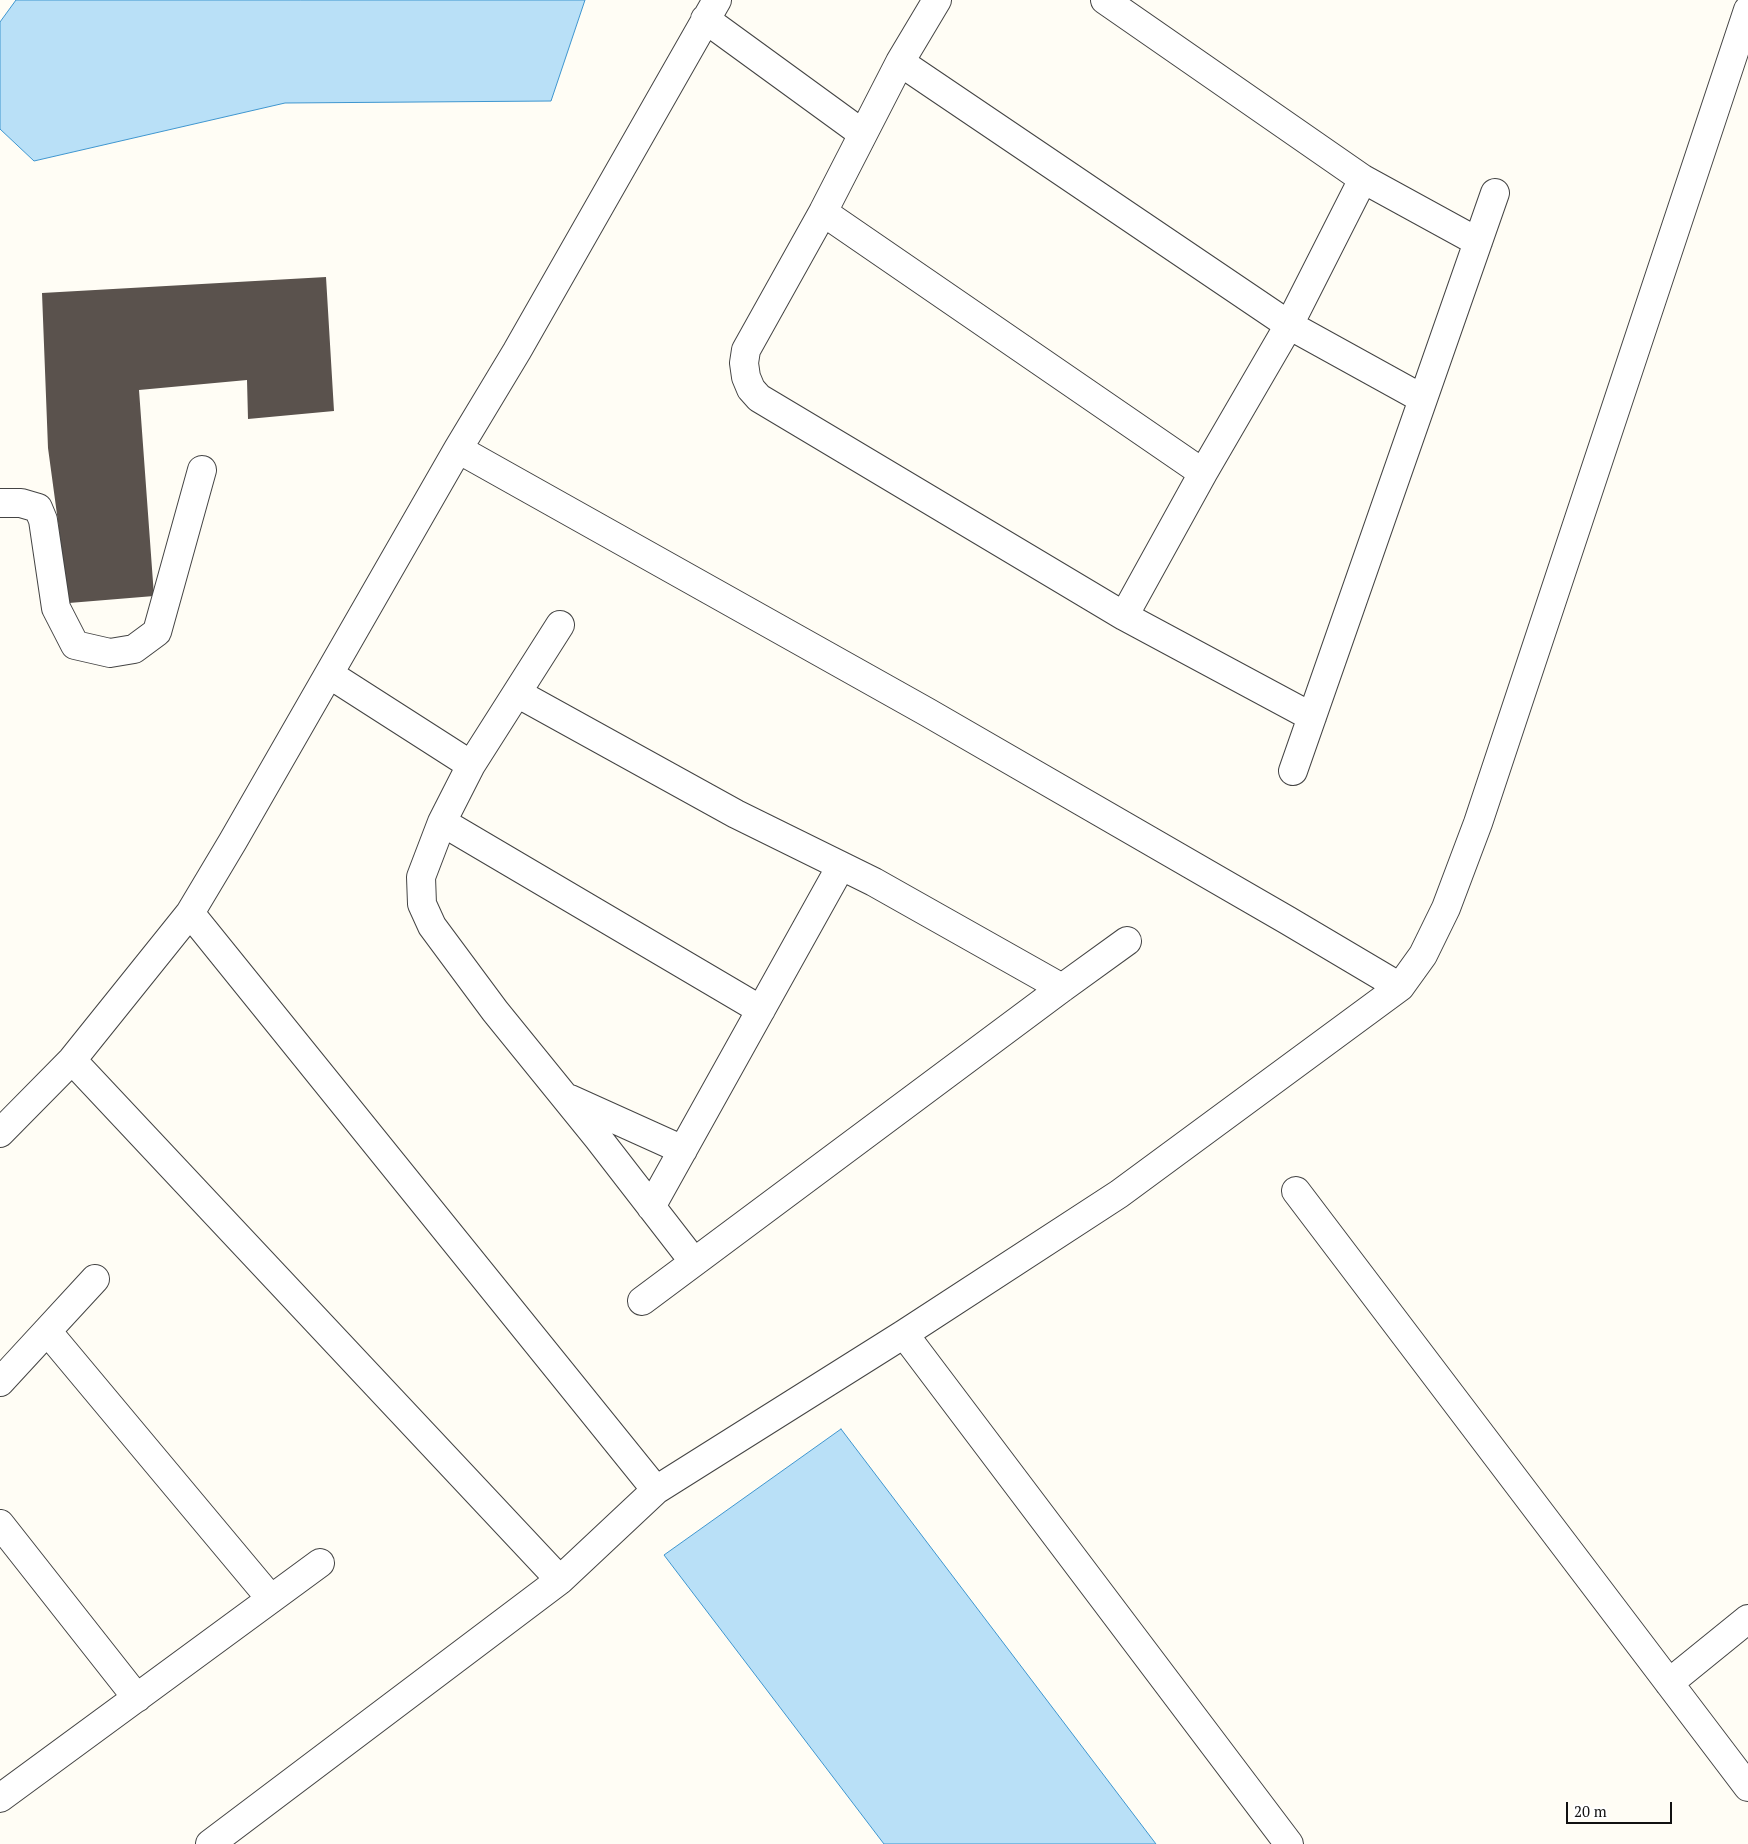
<!DOCTYPE html>
<html>
<head>
<meta charset="utf-8">
<style>
	body { margin:0 }
	#map { position:relative; width:1748px; height:1844px; overflow:hidden; background:#fffdf5; font-family:"PT Serif",serif }
	canvas { display:block }
	.scale { position:absolute; left:1566px; top:1802px; width:106px; height:22px; box-sizing:border-box; border:2px solid #111; border-top:0; padding-left:6px; font-size:15px; line-height:18px; white-space:nowrap; color:#111; -webkit-text-stroke:4px #fff; paint-order:stroke }
</style>
</head>
<body>
<div id="map">
<canvas width="1748" height="1844"></canvas>
<div class="scale">20 m</div>
</div>
<script>
const c = document.querySelector('canvas').getContext('2d');
c.lineJoin = 'round';
function fillPath(path, color) { c.fillStyle = color; c.fill(path, 'evenodd'); }
const poly = rows => new Path2D(rows.map(r => 'M' + r).join(''));
function strokePath(path, color, width, dash) { c.strokeStyle = color; c.lineWidth = width; c.lineCap = dash ? 'butt' : 'round'; c.setLineDash(dash || []); c.stroke(path); }
const water = poly([
	[16,0,585,0,551,101,285,103,34,161,0,129,0,22,16,0],
	[841,1429,1156,1844,884,1844,664,1555,841,1429]
]);
const building = poly([
	[326,277,334,411,248,419,247,380,139,390,154,596,69,603,48,448,42,293]
]);
const minor = poly([
	[937,0,900,62,823,212,746,350,744,363,746,377,751,389,759,398,1124,616,1312,717],
	[1105,0,1363,179,1478,242],
	[705,19,863,134],
	[900,62,1289,325,1423,399],
	[823,212,1203,473],
	[458,449,927,712,1287,920,1400,987,1423,955,1446,908,1478,823,1748,10],
	[0,503,21,503,38,508,43,520,56,608,75,645,110,653,134,649,157,632,202,470],
	[1124,616,1203,473,1289,325,1363,179],
	[560,625,471,765,442,822,421,877,422,904,432,926,495,1011,598,1138,694,1262],
	[329,674,471,765],
	[517,693,736,814,874,882,1062,988],
	[1293,771,1495,193],
	[442,822,761,1010],
	[190,913,656,1490],
	[72,1060,560,1580],
	[570,1099,683,1150],
	[0,1133,72,1060,190,913,233,841,458,449,517,351,717,0],
	[1296,1191,1748,1787],
	[651,1207,841,866],
	[642,1301,1062,988,1127,941],
	[47,1331,271,1599],
	[904,1334,1289,1844],
	[0,1382,95,1279],
	[0,1524,137,1698],
	[1669,1683,1748,1619],
	[0,1798,320,1563],
	[210,1844,560,1580,656,1490,904,1334,1119,1194,1400,987]
]);
fillPath(water, '#b9e0f7');
strokePath(water, '#3f96cf', 1);
fillPath(building, '#5a524d');
strokePath(minor, '#444', 30);
strokePath(minor, '#fff', 28);
</script>
</body>
</html>
